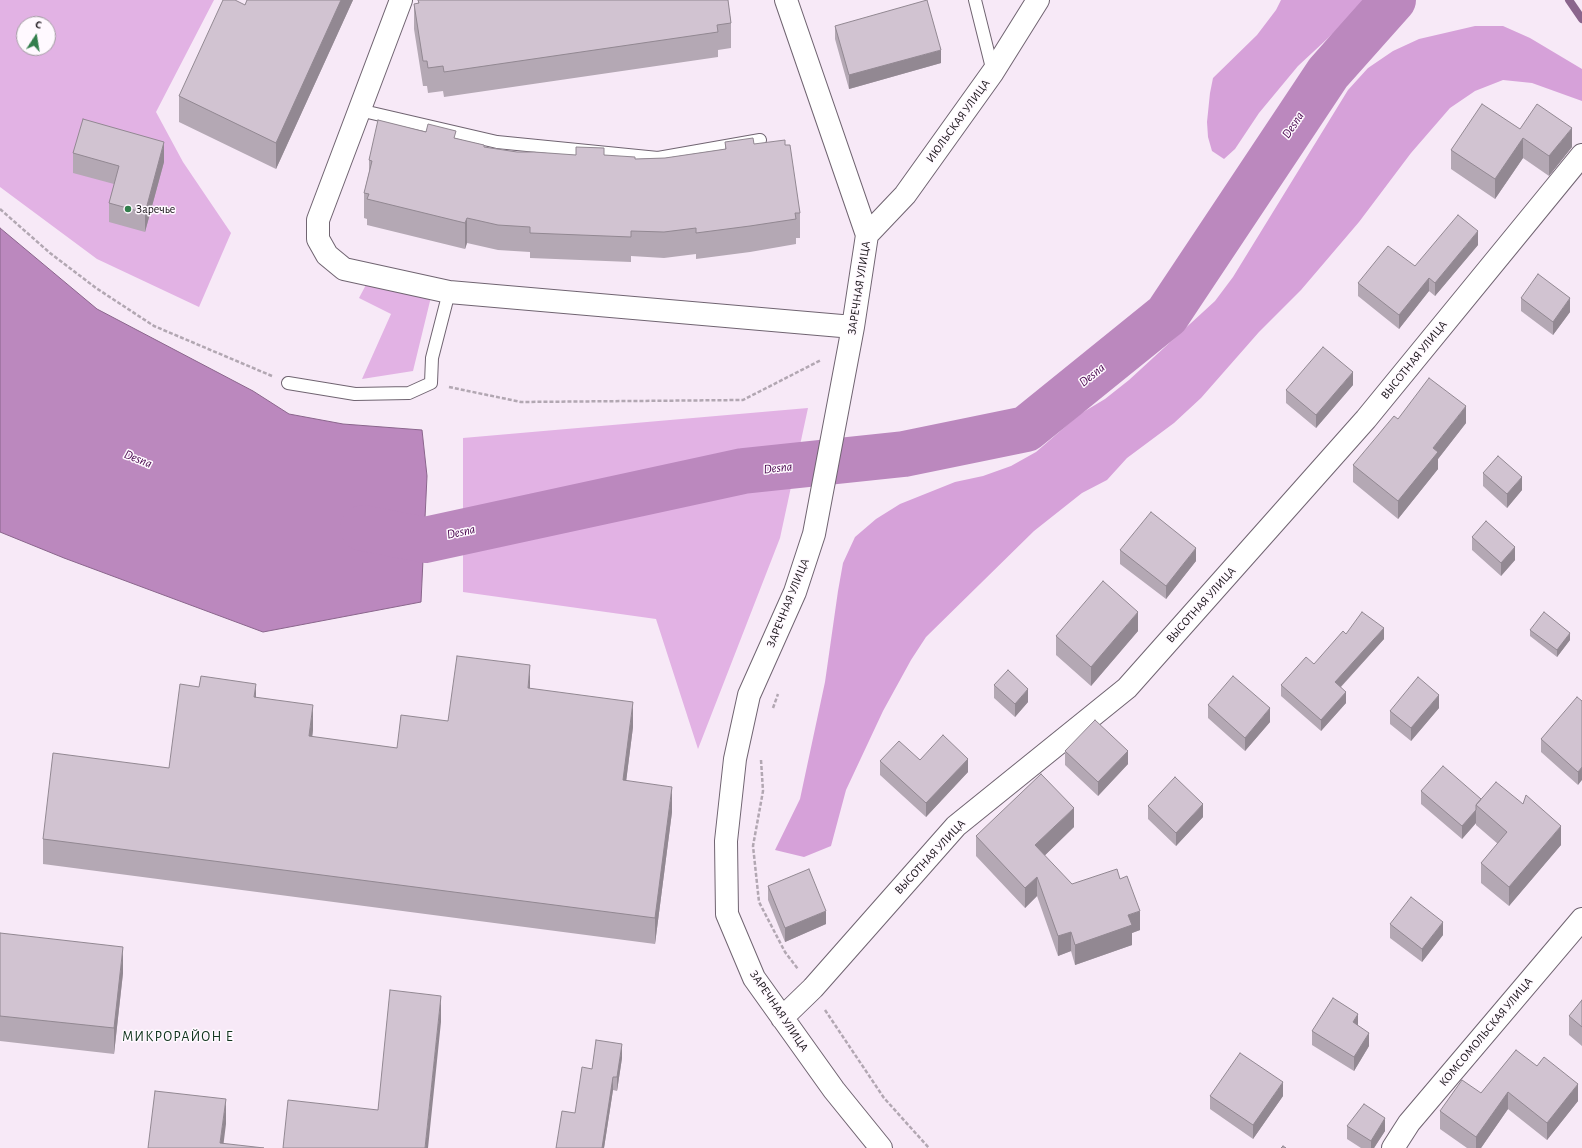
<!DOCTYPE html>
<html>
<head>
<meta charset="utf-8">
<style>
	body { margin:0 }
	#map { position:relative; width:1582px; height:1148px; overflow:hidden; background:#f7e9f7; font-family:"Alegreya Sans",sans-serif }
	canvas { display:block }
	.north { position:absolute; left:16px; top:16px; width:40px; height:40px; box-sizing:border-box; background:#fff9ff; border:1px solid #a29da2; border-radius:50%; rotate:12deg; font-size:11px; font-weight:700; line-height:16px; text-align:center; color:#171217 }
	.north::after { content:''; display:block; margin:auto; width:14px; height:18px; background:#327e4c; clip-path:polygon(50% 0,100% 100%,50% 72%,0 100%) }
</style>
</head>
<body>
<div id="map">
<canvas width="1582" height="1148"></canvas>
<div class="north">С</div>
</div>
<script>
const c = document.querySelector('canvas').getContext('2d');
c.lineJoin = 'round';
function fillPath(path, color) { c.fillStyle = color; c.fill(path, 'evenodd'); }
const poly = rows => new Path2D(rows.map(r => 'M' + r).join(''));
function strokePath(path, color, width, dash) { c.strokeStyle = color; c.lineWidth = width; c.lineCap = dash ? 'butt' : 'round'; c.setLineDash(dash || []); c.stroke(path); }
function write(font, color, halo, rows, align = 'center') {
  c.font = font + ' "Alegreya Sans",sans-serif'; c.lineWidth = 3; c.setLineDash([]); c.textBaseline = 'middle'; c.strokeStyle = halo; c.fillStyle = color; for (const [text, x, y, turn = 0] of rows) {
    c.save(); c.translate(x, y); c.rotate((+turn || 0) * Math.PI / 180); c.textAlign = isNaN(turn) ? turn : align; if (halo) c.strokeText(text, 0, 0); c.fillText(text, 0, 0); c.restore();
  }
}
const green = poly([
	[0,0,214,0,156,112,183,162,231,233,199,307,97,259,0,187],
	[24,24,48,24,48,48,24,48],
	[368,281,431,297,413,371,362,379,391,314,359,298],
	[808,408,780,538,698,749,656,619,463,592,463,438]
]);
const forest = poly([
	[1281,0,1369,0,1298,66,1259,113,1235,149,1224,159,1212,151,1208,137,1207,122,1210,93,1213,78,1257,35,1276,10],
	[1475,26,1503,26,1530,38,1582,69,1582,101,1532,83,1503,80,1475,91,1450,108,1411,153,1359,222,1301,290,1259,332,1201,398,1174,423,1127,458,1107,480,1082,493,1034,531,926,637,911,660,883,711,846,790,831,846,804,857,775,850,800,799,825,682,838,591,843,563,855,537,876,519,900,504,955,482,983,476,1011,466,1036,452,1080,414,1105,399,1129,380,1215,301,1233,277,1348,90,1368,68,1393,51,1419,39]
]);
const water = poly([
	[0,228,97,309,253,391,289,414,343,424,422,430,427,476,421,602,263,632,64,558,0,532,0,228]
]);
const stream = poly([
	[1569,0,1582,19]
]);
const river = poly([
	[363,528,425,540,743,471,904,454,1026,429,1167,315,1328,73,1393,0]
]);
const path = poly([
	[0,209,50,253,96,288,154,326,272,376],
	[449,387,521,402,743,400,821,360],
	[773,708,778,694],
	[761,760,763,791,753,846,759,902,785,952,798,969],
	[825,1010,884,1098,929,1148]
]);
const lane = poly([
	[975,0,993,72],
	[359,110,497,142,658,158,760,140],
	[288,383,355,394,409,393,431,383,432,358,449,292]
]);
const street = poly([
	[401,0,318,220,318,239,327,255,344,269,449,292,853,327],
	[786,0,867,235,853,327,814,534,795,592,749,695,735,759,726,841,727,914,754,978,834,1090,881,1148],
	[867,235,905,195,993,72,1038,0],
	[782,1018,813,988,956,826,1127,688,1366,419,1582,155],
	[1393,1148,1409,1123,1582,919]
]);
const wall = poly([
	[247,0,353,0,276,169,179,122,179,96,245,5],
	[418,0,728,0,731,23,731,48,718,50,718,57,444,97,443,91,428,93,427,86,423,86,414,29,414,4,418,3],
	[835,26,941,63,849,89,835,39],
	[1520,129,1572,147,1549,176,1523,158,1495,199,1451,169,1451,150],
	[426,132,456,138,484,147,517,152,576,155,604,155,635,159,665,158,725,149,725,142,754,144,800,213,800,238,796,238,796,244,750,252,696,259,696,254,664,258,631,256,631,262,530,258,530,252,498,250,467,243,465,249,367,225,367,219,364,218,364,193,369,172,369,160],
	[73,153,164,162,145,232,109,222,109,203,114,184,73,173],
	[1478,245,1435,296,1429,291,1399,329,1358,296,1358,283,1415,266],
	[1521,298,1570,312,1553,335,1521,311],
	[1353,385,1316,428,1286,403,1286,390],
	[1398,419,1466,423,1438,459,1438,469,1398,519,1353,482,1353,465],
	[1483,473,1522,490,1507,508,1483,486],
	[1472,537,1515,560,1501,576,1472,550],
	[1120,550,1196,561,1166,599,1120,564],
	[1530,630,1570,640,1557,657,1530,636],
	[1138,631,1091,686,1056,655,1056,636],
	[1346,634,1384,639,1341,687,1346,703,1321,731,1281,696,1281,685,1314,664],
	[994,685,1028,702,1015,717,994,698],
	[530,689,633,727,626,781,672,812,655,944,43,864,43,839,169,768,256,698,313,730,312,737,397,748,448,721],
	[1582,701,1578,785,1541,752,1541,739],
	[1208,705,1270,722,1245,751,1208,718],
	[1439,708,1411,741,1390,724,1390,711],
	[1065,751,1128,764,1098,796,1065,765],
	[920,760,968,772,926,817,880,775,880,761],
	[1421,791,1481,799,1561,845,1509,906,1481,883,1481,863,1498,844,1476,825,1476,823,1462,839,1421,804],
	[1148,806,1203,817,1176,846,1148,819],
	[1074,827,1044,856,1072,884,1140,930,1132,933,1132,945,1075,965,1071,951,1058,956,1037,896,1025,908,976,856,976,836],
	[768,886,826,924,785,942,768,900],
	[1390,924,1443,935,1422,962,1390,938],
	[0,933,123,973,114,1054,0,1041],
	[1582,1000,1582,1046,1569,1035,1569,1016],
	[1358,1026,1369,1046,1354,1071,1312,1045,1312,1031],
	[1516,1050,1578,1101,1547,1140,1508,1109,1481,1148,1467,1148,1440,1129,1440,1111,1481,1093],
	[622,1058,617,1091,613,1090,604,1148,556,1148,575,1113,592,1069],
	[1210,1096,1283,1096,1253,1139,1210,1109],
	[1347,1126,1385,1131,1374,1148,1361,1148,1347,1139]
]);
const shadedWall = poly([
	[341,0,353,0,276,169,276,143],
	[941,50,941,63,849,89,849,75],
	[1572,128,1572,147,1549,176,1549,156],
	[1523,138,1523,158,1495,199,1495,179],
	[164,142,164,162,145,232,145,213],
	[467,218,467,243,465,249,465,223],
	[1478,231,1478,245,1435,296,1435,283],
	[1429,278,1429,291,1399,329,1399,315],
	[1570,298,1570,312,1553,335,1553,322],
	[1353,372,1353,385,1316,428,1316,415],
	[1466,406,1466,423,1438,459,1438,469,1398,519,1398,501,1433,448],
	[1522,477,1522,490,1507,508,1507,494],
	[1515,547,1515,560,1501,576,1501,563],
	[1196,548,1196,561,1166,599,1166,586],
	[1138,612,1138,631,1091,686,1091,667],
	[1384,628,1384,639,1335,693,1335,682],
	[1570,633,1570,640,1557,657,1557,650],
	[530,665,530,691,528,688],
	[256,684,256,709,254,697],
	[1028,689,1028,702,1015,717,1015,704],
	[1346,692,1346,703,1321,731,1321,720],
	[1439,695,1439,708,1411,741,1411,728],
	[633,702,633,727,623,806,623,780],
	[313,705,313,730,309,762,309,736],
	[1270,708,1270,722,1245,751,1245,738],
	[1128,751,1128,764,1098,796,1098,782],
	[968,759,968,772,926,817,926,803],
	[1582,767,1582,780,1578,785,1578,772],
	[672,787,672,812,655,944,655,918],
	[1203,804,1203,817,1176,846,1176,833],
	[1074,808,1074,827,1035,865,1035,845],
	[1476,810,1476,823,1462,839,1462,826],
	[1561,826,1561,845,1509,906,1509,887],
	[1037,877,1037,896,1025,908,1025,888],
	[826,911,826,924,785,942,785,928],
	[1140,911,1140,930,1132,933,1132,945,1075,965,1075,945,1128,915],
	[1443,922,1443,935,1422,962,1422,949],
	[1071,932,1071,951,1058,956,1058,936],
	[123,947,123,973,114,1054,114,1028],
	[441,996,441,1022,428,1148,425,1148],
	[1358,1014,1358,1027,1353,1022],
	[1369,1033,1369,1046,1354,1071,1354,1057],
	[622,1044,622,1058,617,1091,617,1077],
	[613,1077,613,1090,604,1148,602,1148],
	[1283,1082,1283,1096,1253,1139,1253,1125],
	[1578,1084,1578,1101,1547,1140,1547,1123],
	[1508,1092,1508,1109,1481,1148,1476,1148,1476,1137],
	[226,1099,226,1124,223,1148,220,1143],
	[1385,1118,1385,1131,1374,1148,1371,1148,1371,1141]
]);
const building = poly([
	[223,0,235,0,245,5,247,0,341,0,276,143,179,96,223,0],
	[418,0,728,0,731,23,717,25,718,32,444,72,443,66,428,68,427,61,423,61,414,4,419,3,418,0],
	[927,0,941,50,849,75,835,26,927,0],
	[1482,104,1520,129,1537,104,1572,128,1549,156,1523,138,1495,179,1451,150,1482,104],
	[83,119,164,142,145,213,109,203,119,166,73,153,83,119],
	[378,120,426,132,428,124,456,131,454,138,484,145,484,147,517,152,534,152,576,155,576,147,604,148,604,155,635,157,635,159,665,158,726,149,725,142,753,138,754,144,785,140,785,145,790,145,800,213,795,213,796,219,750,226,696,233,696,228,664,232,631,231,631,237,530,233,530,227,498,225,467,218,465,223,367,199,369,194,364,193,372,161,369,160,378,120],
	[1458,215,1478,231,1435,283,1429,278,1399,315,1358,283,1388,246,1415,266,1458,215],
	[1538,274,1570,298,1553,322,1521,298,1538,274],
	[1323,347,1353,372,1316,415,1286,390,1323,347],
	[1429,378,1466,406,1433,448,1438,452,1398,501,1353,465,1394,416,1398,419,1429,378],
	[1498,456,1522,477,1507,494,1483,473,1498,456],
	[1151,512,1196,548,1166,586,1120,550,1151,512],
	[1486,521,1515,547,1501,563,1472,537,1486,521],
	[1103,581,1138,612,1091,667,1056,636,1103,581],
	[1362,612,1384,628,1335,682,1346,692,1321,720,1281,685,1306,657,1314,664,1343,631,1346,634,1362,612],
	[1544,612,1570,633,1557,650,1530,630,1544,612],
	[457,656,530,665,528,688,633,702,623,780,672,787,655,918,43,839,53,753,169,768,180,684,199,687,201,676,256,684,254,697,313,705,309,736,397,748,401,715,448,721,457,656],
	[1008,670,1028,689,1015,704,994,685,1008,670],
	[1233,676,1270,708,1245,738,1208,705,1233,676],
	[1418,677,1439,695,1411,728,1390,711,1418,677],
	[1577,697,1582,701,1582,767,1578,772,1541,739,1577,697],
	[1095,720,1128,751,1098,782,1065,751,1095,720],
	[943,735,968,759,926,803,880,761,899,741,920,760,943,735],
	[1443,766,1481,799,1476,805,1476,810,1462,826,1421,791,1443,766],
	[1041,774,1074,808,1035,845,1072,884,1117,869,1120,879,1127,876,1140,911,1128,915,1132,925,1075,945,1071,932,1058,936,1037,877,1025,888,976,836,1041,774],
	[1175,777,1203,804,1176,833,1148,806,1175,777],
	[1496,782,1523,804,1526,795,1561,826,1509,887,1481,863,1507,832,1476,805,1496,782],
	[809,869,826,911,785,928,768,886,809,869],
	[1411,897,1443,922,1422,949,1390,924,1411,897],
	[0,933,123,947,114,1028,0,1016,0,933],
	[390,990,441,996,425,1148,283,1148,288,1100,378,1110,390,990],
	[1333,998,1358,1014,1353,1022,1369,1033,1354,1057,1312,1031,1333,998],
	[1582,1000,1582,1027,1569,1016,1582,1000],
	[596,1040,622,1044,617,1077,613,1077,602,1148,556,1148,562,1111,575,1113,582,1067,592,1069,596,1040],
	[1516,1050,1537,1066,1544,1057,1578,1084,1547,1123,1508,1092,1476,1137,1440,1111,1462,1080,1481,1093,1516,1050],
	[1240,1053,1283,1082,1253,1125,1210,1096,1240,1053],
	[155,1091,226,1099,220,1143,264,1148,148,1148,155,1091],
	[1364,1104,1385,1118,1371,1141,1347,1126,1364,1104],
	[1283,1146,1286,1148,1281,1148,1283,1146]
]);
const markers = [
	[128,209,4,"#327e4c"]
];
const streetNames = [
	["ИЮЛЬСКАЯ УЛИЦА",958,121,-54],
	["ЗАРЕЧНАЯ УЛИЦА",859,288,-81],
	["ВЫСОТНАЯ УЛИЦА",1414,360,-51],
	["ЗАРЕЧНАЯ УЛИЦА",788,603,-68],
	["ВЫСОТНАЯ УЛИЦА",1201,605,-48],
	["ВЫСОТНАЯ УЛИЦА",930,857,-47],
	["ЗАРЕЧНАЯ УЛИЦА",779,1011,56],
	["КОМСОМОЛЬСКАЯ УЛИЦА",1486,1032,-50]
];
const poiNames = [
	["Заречье",136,209]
];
const waterNames = [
	["Desna",1293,125,-56],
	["Desna",1092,375,-39],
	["Desna",138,459,22],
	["Desna",778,468,-6],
	["Desna",461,532,-12]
];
const quarterNames = [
	["МИКРОРАЙОН Е",178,1037]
];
fillPath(green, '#e2b2e4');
fillPath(forest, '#d6a1d9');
fillPath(water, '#bb88be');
strokePath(water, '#8a658c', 1);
strokePath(stream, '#8a658c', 8);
strokePath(river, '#bb88be', 46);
strokePath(lane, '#706471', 14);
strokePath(street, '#706471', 24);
strokePath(path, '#b2a7b2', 2.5, [4, 2]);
strokePath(lane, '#fff', 12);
strokePath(street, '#fff', 22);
fillPath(wall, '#b4a8b4');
fillPath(shadedWall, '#928892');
fillPath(building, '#d1c3d1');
strokePath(building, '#928892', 1);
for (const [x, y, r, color] of markers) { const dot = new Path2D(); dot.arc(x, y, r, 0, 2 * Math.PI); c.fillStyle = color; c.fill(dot); strokePath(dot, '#fff9ff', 1.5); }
write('12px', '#171217', '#fff9ff', streetNames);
write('12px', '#171217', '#fff9ff', poiNames, 'left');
write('italic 13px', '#49084f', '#fff9ff', waterNames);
c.letterSpacing = '1px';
write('14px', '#10341d', '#fff9ff', quarterNames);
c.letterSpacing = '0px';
</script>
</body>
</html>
